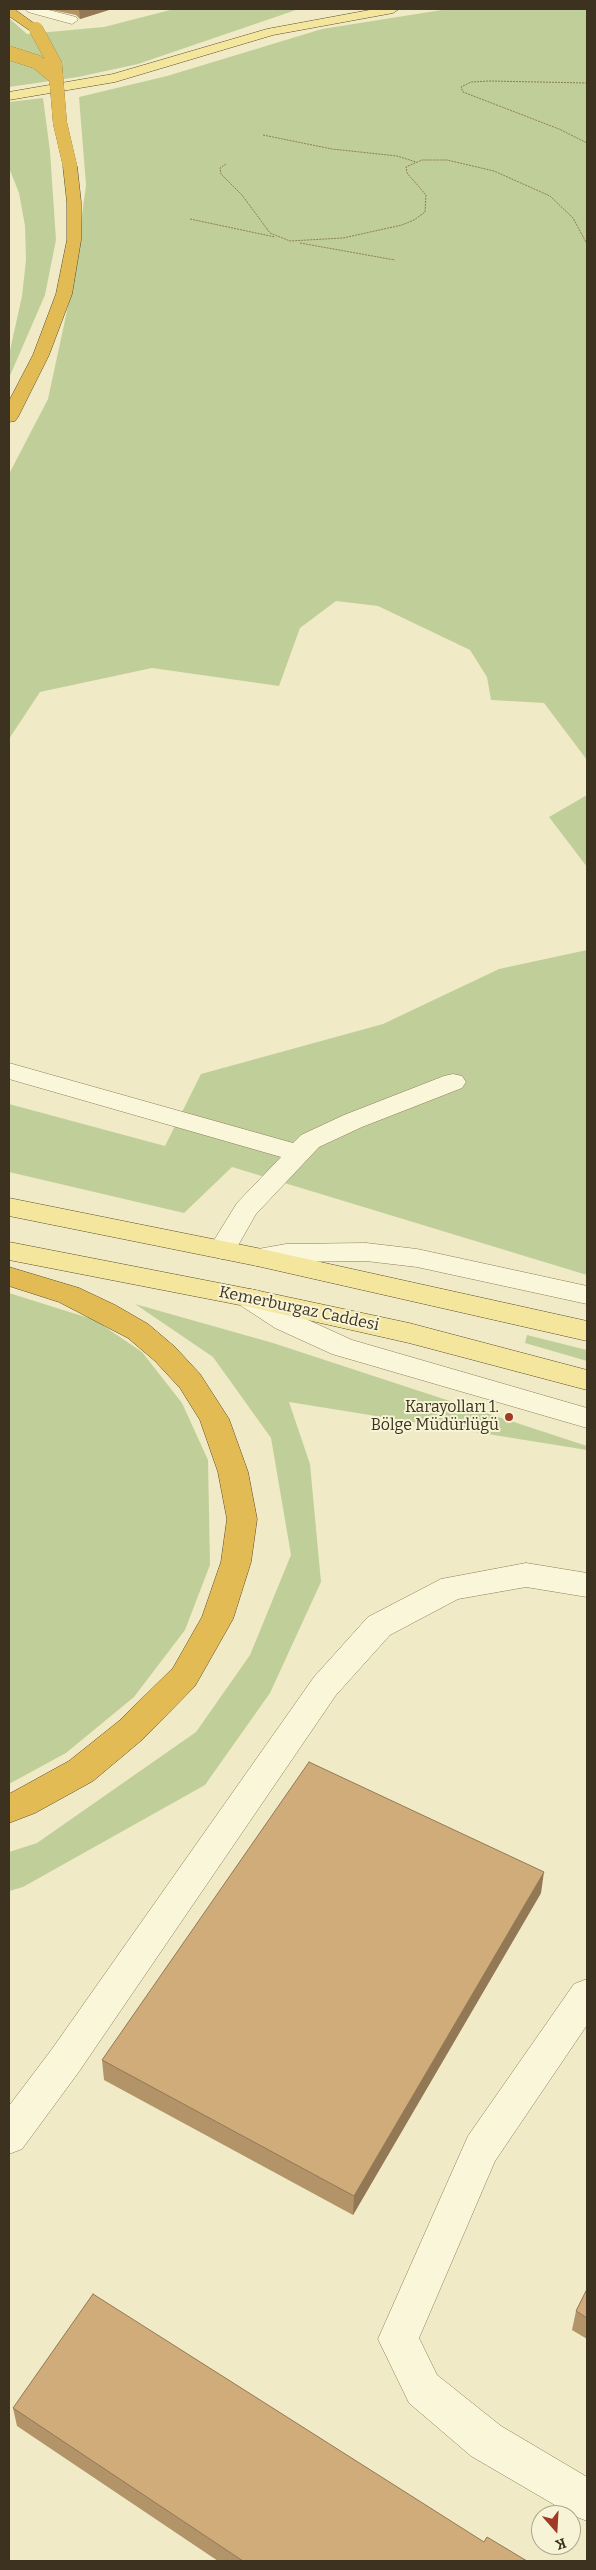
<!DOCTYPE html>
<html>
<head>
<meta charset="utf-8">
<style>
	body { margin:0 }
	#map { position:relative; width:596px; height:2570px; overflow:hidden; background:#f0ebc6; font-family:Bitter,serif }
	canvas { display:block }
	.frame { position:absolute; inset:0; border:10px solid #3c321f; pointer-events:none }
	.north { position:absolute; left:531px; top:2505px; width:50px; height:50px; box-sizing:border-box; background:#f7f3d6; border:1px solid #aca68d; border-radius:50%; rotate:161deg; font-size:14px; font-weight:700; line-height:20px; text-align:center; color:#3c321f }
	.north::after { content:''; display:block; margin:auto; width:18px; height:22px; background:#9f3a27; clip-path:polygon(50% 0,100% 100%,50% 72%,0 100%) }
</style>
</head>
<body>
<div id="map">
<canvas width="596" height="2570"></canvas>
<div class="frame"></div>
<div class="north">K</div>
</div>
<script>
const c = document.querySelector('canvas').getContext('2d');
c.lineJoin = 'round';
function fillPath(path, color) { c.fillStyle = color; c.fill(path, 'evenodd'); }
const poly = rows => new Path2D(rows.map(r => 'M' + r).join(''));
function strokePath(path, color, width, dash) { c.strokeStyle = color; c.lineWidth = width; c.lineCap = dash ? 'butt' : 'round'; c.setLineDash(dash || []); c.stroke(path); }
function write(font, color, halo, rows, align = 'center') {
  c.font = font + ' Bitter,serif'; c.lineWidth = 4; c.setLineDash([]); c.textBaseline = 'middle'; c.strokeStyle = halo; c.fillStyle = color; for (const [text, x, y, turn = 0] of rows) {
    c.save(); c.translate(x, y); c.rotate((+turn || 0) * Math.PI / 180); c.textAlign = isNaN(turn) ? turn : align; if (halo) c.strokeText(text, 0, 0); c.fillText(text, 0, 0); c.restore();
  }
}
const green = poly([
	[174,9,299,9,138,64,78,77,9,87,9,18,27,34,104,27],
	[448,9,587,9,587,760,544,703,491,700,487,677,470,650,378,606,336,601,300,628,279,686,152,668,40,692,9,739,9,474,48,399,73,283,86,185,79,97,167,76,322,29],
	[43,98,50,151,56,240,45,295,9,378,9,355,22,296,26,260,25,226,19,193,9,168,9,102],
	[587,795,587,867,549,817],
	[587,950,587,1275,232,1167,184,1213,9,1172,9,1104,165,1146,201,1074,383,1024,499,969],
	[9,1293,95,1320,142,1352,182,1403,208,1460,210,1565,185,1630,134,1697,66,1753,9,1784],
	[135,1304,273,1343,587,1446,587,1450,289,1402,310,1464,321,1582,270,1693,205,1785,23,1887,9,1891,9,1852,37,1843,196,1732,250,1655,291,1555,271,1438,213,1357],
	[527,1335,587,1350,587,1361,525,1343]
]);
const path = poly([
	[587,83,489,81,471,82,461,87,463,92,559,129,587,143],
	[263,135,332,149,397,156,416,162],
	[226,164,220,168,221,174,242,195,270,233,290,241,343,238,402,225,414,220,425,212,426,195,407,173,406,167,422,160,447,160,494,171,550,196,573,218,587,244],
	[190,219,275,237],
	[300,243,395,260]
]);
const minor = poly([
	[26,9,45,9,76,17,78,20,72,24,28,12,26,9],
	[9,1063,293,1143,301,1135,344,1115,444,1076,453,1074,462,1076,466,1082,462,1088,362,1127,319,1147,256,1214,232,1256,222,1259,212,1256,208,1250,237,1203,281,1157,9,1079,9,1063],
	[366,1243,417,1249,587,1286,587,1304,417,1267,366,1261,286,1262,257,1266,247,1263,243,1257,247,1251,286,1244,366,1243],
	[250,1289,260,1291,295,1314,352,1340,587,1408,587,1428,332,1354,275,1328,240,1305,236,1298,240,1291,250,1289],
	[526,1563,587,1573,587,1597,526,1587,458,1599,390,1635,336,1695,78,2073,22,2149,9,2154,9,2106,52,2049,314,1677,368,1617,441,1579,526,1563],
	[587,1979,587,2025,495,2161,419,2338,437,2375,501,2426,587,2477,587,2521,572,2515,471,2456,409,2403,378,2339,468,2136,574,1984,587,1979]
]);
const major = poly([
	[375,9,399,9,393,13,273,35,115,82,9,100,9,92,113,74,267,29,375,9],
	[9,1198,257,1248,587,1321,587,1341,257,1266,9,1216,9,1198],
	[9,1242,250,1289,409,1323,587,1370,587,1390,409,1343,250,1307,9,1260,9,1242]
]);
const highway = poly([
	[9,9,14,9,42,29,40,32,32,32,9,16,9,9],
	[70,162,77,166,81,202,81,240,72,294,49,355,18,417,15,421,9,422,9,401,33,355,56,294,67,240,67,202,63,166,70,162],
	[9,1267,79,1288,115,1305,148,1324,175,1347,200,1374,229,1419,248,1472,257,1519,251,1562,233,1619,195,1686,143,1739,93,1781,35,1813,9,1823,9,1794,69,1761,119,1721,173,1668,202,1617,221,1562,227,1519,218,1472,200,1420,180,1388,155,1361,128,1338,59,1302,9,1286,9,1267]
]);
const highwayBridge = poly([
	[36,29,55,64,60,123,70,166],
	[9,53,37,62,54,76]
]);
const wall = poly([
	[47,9,112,9,80,19,76,15],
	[541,1893,353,2215,104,2080,102,2060],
	[587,2289,587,2339,572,2330,576,2311],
	[13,2408,484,2542,527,2561,218,2561,17,2426]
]);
const shadedWall = poly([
	[79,9,112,9,80,19],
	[544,1872,541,1893,353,2215,354,2196]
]);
const building = poly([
	[309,1762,544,1872,354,2196,102,2060,309,1762],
	[587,2289,587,2318,576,2311,587,2289],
	[93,2294,484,2542,487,2537,527,2561,243,2561,13,2408,93,2294]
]);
const markers = [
	[509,1417,5,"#9f3a27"]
];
const streetNames = [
	["Kemerburgaz Caddesi",299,1309,12]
];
const poiNames = [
	["Karayolları 1.",499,1408],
	["Bölge Müdürlüğü",499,1426]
];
fillPath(green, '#c0cf99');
strokePath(minor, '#8d7d5a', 1);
strokePath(major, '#5b4a2f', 1);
strokePath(highway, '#5b4a2f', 1);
strokePath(path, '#8d7d5a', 1, [2, 1]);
fillPath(minor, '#faf6da');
fillPath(major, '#f4e79d');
fillPath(highway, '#e2bb54');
strokePath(highwayBridge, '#5b4a2f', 14, []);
strokePath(highwayBridge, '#e2bb54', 14);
fillPath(wall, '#b39469');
fillPath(shadedWall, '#927855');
fillPath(building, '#d0ac7a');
strokePath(building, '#927855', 1);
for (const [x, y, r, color] of markers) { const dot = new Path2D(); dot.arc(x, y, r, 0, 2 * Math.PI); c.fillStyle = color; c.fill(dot); strokePath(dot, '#f7f3d6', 2); }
write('16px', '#3c321f', '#f7f3d6', streetNames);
write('16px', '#3c321f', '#f7f3d6', poiNames, 'right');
</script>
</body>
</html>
